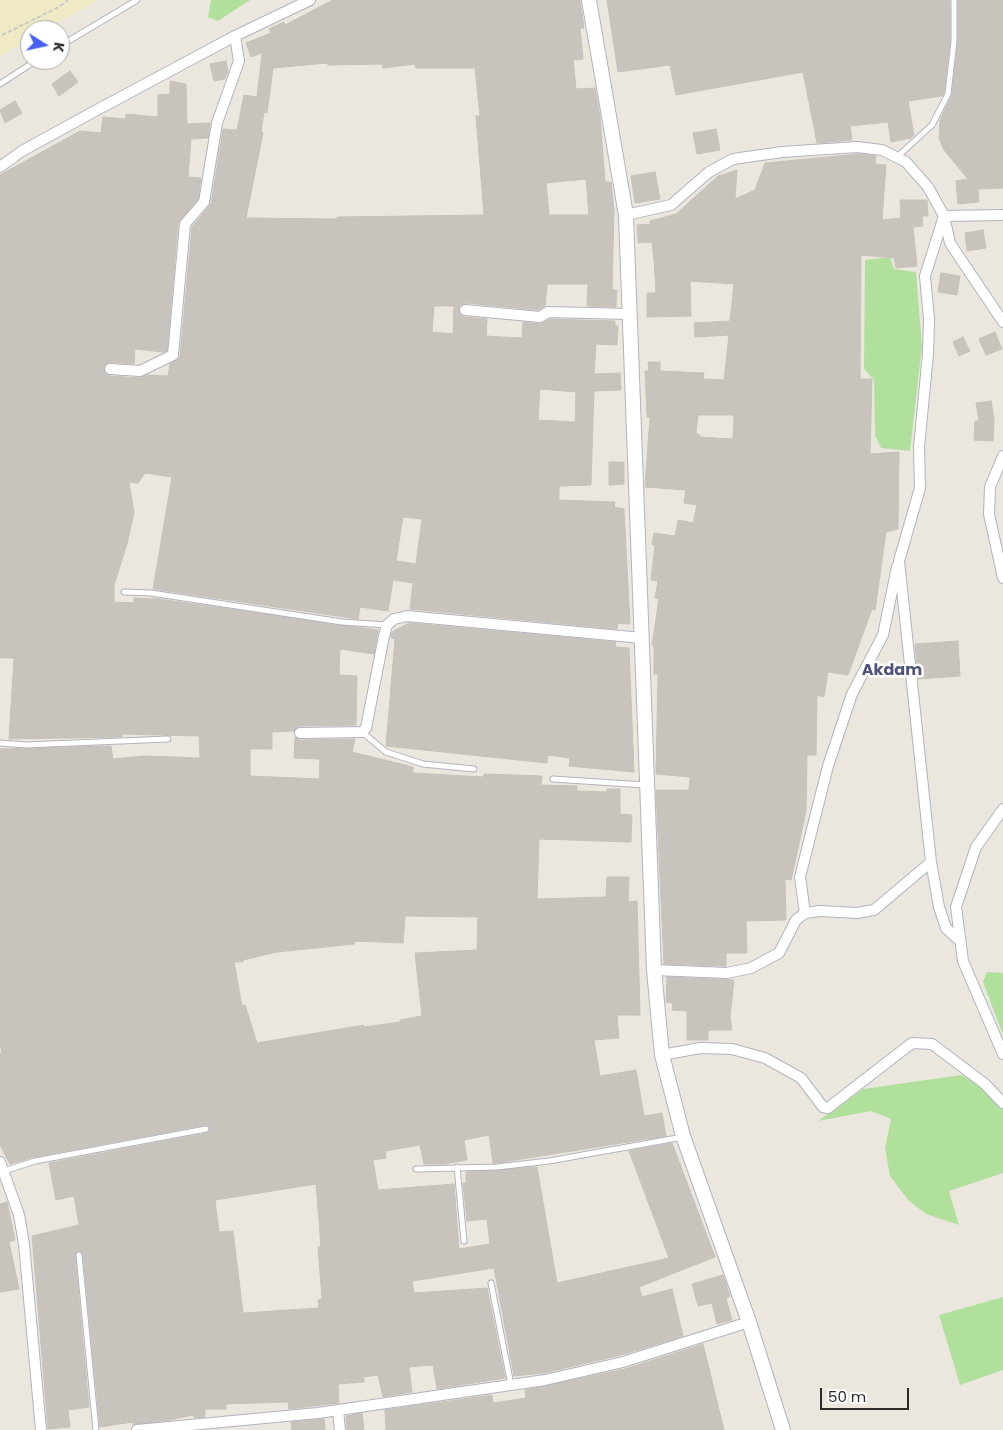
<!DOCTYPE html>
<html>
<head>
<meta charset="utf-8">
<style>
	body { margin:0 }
	#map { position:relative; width:1003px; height:1430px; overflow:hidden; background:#ece7de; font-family:Poppins,sans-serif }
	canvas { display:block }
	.north { position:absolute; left:20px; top:20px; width:50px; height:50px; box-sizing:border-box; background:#fff; border:1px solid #aaa; border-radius:50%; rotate:100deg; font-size:14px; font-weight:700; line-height:20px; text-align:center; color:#2b2b2b }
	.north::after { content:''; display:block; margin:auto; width:18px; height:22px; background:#475ff0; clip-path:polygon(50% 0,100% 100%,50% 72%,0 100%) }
	.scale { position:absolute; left:820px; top:1388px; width:89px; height:22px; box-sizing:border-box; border:2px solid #2b2b2b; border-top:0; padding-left:6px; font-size:15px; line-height:18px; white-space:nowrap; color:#2b2b2b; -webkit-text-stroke:4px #fff; paint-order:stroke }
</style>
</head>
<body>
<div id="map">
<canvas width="1003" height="1430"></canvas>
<div class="north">K</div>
<div class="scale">50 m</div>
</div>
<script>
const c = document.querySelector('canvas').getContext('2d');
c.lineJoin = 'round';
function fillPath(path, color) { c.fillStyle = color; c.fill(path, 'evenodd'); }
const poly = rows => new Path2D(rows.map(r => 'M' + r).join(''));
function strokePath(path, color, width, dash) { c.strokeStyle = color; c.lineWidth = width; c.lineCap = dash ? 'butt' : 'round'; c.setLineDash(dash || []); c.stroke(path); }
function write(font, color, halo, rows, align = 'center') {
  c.font = font + ' Poppins,sans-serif'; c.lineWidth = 5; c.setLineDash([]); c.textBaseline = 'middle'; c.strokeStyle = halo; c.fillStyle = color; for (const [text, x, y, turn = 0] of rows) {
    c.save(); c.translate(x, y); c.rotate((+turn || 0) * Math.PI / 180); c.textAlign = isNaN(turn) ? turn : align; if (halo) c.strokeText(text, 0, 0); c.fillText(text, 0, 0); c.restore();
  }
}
const green = poly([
	[211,0,250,0,218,21,208,17],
	[890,257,894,269,916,272,922,346,910,451,881,448,875,435,874,380,864,369,865,260],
	[987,972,1003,973,1003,1035,983,982],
	[961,1075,983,1086,1003,1108,1003,1173,949,1191,959,1225,926,1214,908,1200,890,1176,885,1148,891,1119,871,1111,818,1121,863,1089],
	[1003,1297,1003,1370,960,1385,939,1315]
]);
const sand = poly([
	[0,0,98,0,45,30,30,30,30,39,0,56]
]);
const building = poly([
	[333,0,580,0,584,28,580,28,583,59,573,60,576,89,595,88,600,116,605,182,611,182,614,210,612,290,617,290,616,307,587,306,588,284,547,284,545,306,538,310,466,303,460,306,458,310,464,317,487,319,486,336,522,338,523,322,540,324,550,319,615,321,615,326,618,326,617,345,596,344,594,374,620,373,621,390,594,391,591,485,559,486,559,500,615,502,614,507,624,509,630,624,618,623,617,629,410,609,413,583,393,580,388,611,360,607,358,619,153,589,172,477,145,473,138,483,129,482,134,513,127,544,114,585,114,602,134,603,134,598,152,599,152,598,378,630,374,654,340,649,339,675,357,676,356,725,300,726,294,731,272,732,272,749,250,749,250,776,319,779,320,759,294,758,295,737,300,740,355,739,352,752,413,767,413,773,483,777,484,774,542,776,541,785,577,786,577,791,607,792,607,789,620,789,620,814,632,815,631,842,539,839,537,899,606,897,607,877,629,877,628,902,637,901,640,1015,617,1015,619,1038,594,1040,600,1076,636,1070,644,1116,662,1113,666,1136,497,1163,493,1163,489,1135,464,1140,467,1160,444,1164,424,1164,420,1145,385,1151,386,1158,373,1160,378,1190,454,1184,459,1249,490,1244,487,1219,467,1221,463,1183,466,1183,466,1172,537,1167,557,1283,669,1258,629,1151,672,1143,715,1257,639,1287,642,1297,672,1289,683,1336,621,1355,544,1373,514,1376,494,1268,412,1281,414,1293,487,1288,505,1378,437,1389,433,1365,409,1367,412,1392,383,1397,378,1375,364,1377,364,1382,338,1384,339,1403,289,1409,288,1402,226,1404,226,1409,205,1409,205,1417,194,1418,194,1415,169,1420,133,1425,133,1422,100,1427,83,1255,78,1251,75,1255,89,1407,68,1410,70,1427,48,1429,32,1236,79,1225,74,1196,56,1200,49,1163,207,1133,210,1129,205,1125,34,1157,10,1164,0,1145,0,1053,2,1053,0,1042,0,749,111,746,113,759,144,756,200,758,199,736,122,734,122,737,9,739,14,658,0,658,0,175,80,131,101,133,103,117,126,119,126,114,158,117,158,95,170,94,170,81,186,84,187,124,210,123,208,138,191,139,188,177,201,178,198,199,178,223,167,351,163,352,135,349,134,364,110,362,105,365,103,369,110,376,140,378,147,375,168,376,170,364,178,359,180,356,192,227,211,204,223,129,237,130,244,95,257,97,262,53,251,57,246,43,271,33,269,29,284,22,285,25,333,0],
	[327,63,328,65,382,64,383,68,415,64,416,68,475,68,480,116,476,116,484,215,337,217,337,219,246,218,263,133,261,132,264,112,267,113,273,68,327,63],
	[586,179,589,215,549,215,546,183,586,179],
	[434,306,454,306,453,334,432,332,434,306],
	[540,389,576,392,575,422,538,420,540,389],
	[403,517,422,519,416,564,396,561,403,517],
	[405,916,478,917,477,950,415,953,422,1016,400,1020,400,1022,364,1027,364,1025,257,1043,245,1005,242,1006,234,962,243,962,243,960,277,952,354,944,355,941,403,943,405,916],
	[316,1184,321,1247,318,1247,322,1299,318,1300,319,1308,243,1313,233,1231,219,1232,215,1200,316,1184],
	[607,0,950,0,950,41,944,93,942,96,908,101,914,135,911,138,891,142,888,122,850,126,852,140,817,143,803,72,676,95,670,65,618,72,607,0],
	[958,0,1003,0,1003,188,978,189,979,202,958,204,956,181,968,179,944,150,939,138,940,120,952,94,958,41,958,0],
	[226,61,228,71,225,79,214,81,210,64,226,61],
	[70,71,78,82,59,96,52,84,70,71],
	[15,101,22,113,5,123,0,110,15,101],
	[716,129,720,150,697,154,693,133,716,129],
	[859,154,876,156,875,164,886,165,882,220,901,218,900,200,927,200,928,216,922,216,923,226,913,227,917,266,896,268,894,258,861,255,860,379,872,379,870,454,899,452,898,529,886,532,875,610,872,609,848,675,828,672,824,697,817,695,816,755,807,755,806,811,791,880,785,879,786,920,746,921,747,953,726,953,726,966,664,964,656,790,689,790,690,777,656,774,658,674,654,674,654,646,652,645,659,599,655,598,658,581,651,580,655,545,652,544,654,533,675,536,678,520,693,523,697,505,684,503,686,490,645,487,650,417,647,417,645,371,649,371,648,362,660,362,660,371,704,373,703,379,724,380,729,335,695,337,694,323,730,321,734,284,690,281,691,316,647,317,647,293,656,293,654,260,652,242,638,243,637,225,651,224,650,221,676,214,718,176,737,170,735,199,755,190,765,163,859,154],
	[698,415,734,415,733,439,699,437,700,435,696,434,698,415],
	[655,172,660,199,635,203,631,176,655,172],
	[983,230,986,248,967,251,965,233,983,230],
	[941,273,960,276,957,295,938,292,941,273],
	[995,332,1002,349,986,355,979,339,995,332],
	[963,337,970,351,959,356,953,342,963,337],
	[991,401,994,419,993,441,974,440,975,421,979,421,976,403,991,401],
	[609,462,624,462,624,484,609,485,609,462],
	[409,623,616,642,615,647,629,648,634,772,569,766,570,758,548,755,547,763,386,746,395,639,391,638,392,632,409,623],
	[958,641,960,676,918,679,915,644,958,641],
	[667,977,734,980,730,1018,732,1030,711,1030,708,1031,708,1040,687,1040,687,1011,672,1010,673,1003,666,1002,667,977],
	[7,1202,15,1240,9,1242,19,1289,0,1292,0,1204,7,1202],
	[723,1275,730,1296,726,1298,732,1320,717,1324,712,1303,698,1306,692,1284,723,1275],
	[703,1344,724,1430,386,1430,385,1410,492,1395,493,1403,526,1398,525,1390,625,1369,703,1344],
	[362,1413,364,1430,347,1430,346,1416,362,1413],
	[324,1419,325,1430,292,1430,291,1422,324,1419]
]);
const path = poly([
	[2,35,59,7,68,0]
]);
const lane = poly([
	[60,46,137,0],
	[0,84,37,60],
	[897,157,932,125,948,94,954,41,954,0],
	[124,592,151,593,342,622,387,625],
	[362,732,386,752,423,764,474,769],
	[0,743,26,745,168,739],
	[553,779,645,785],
	[457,1167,464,1241],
	[416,1169,497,1167,549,1161,683,1137],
	[4,1171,35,1161,206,1129],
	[79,1255,96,1430],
	[491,1283,511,1385]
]);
const street = poly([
	[0,167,22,151,95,111,235,36,310,0],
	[626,215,671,205,709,172,733,159,782,152,857,147,882,150,906,162,928,187,944,216,950,243,1003,322],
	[465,310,540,317,548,312,629,314],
	[110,369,140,371,173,355,185,224,204,202,217,123,239,61,235,36],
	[1003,456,990,487,989,514,1003,578],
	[300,733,362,732,366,728,384,636,387,625,394,619,407,616,642,638],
	[1003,809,976,847,956,907,963,961,1003,1054],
	[805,913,800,877,828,766,852,694,883,635,897,567],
	[959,940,946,928,939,907,931,862,899,561,920,488,919,447,928,354,929,319,925,276,944,216,1003,215],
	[654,970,727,973,751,968,779,953,796,920,805,913,820,911,857,913,874,910,931,862],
	[662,1055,700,1048,732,1049,765,1058,801,1078,823,1107,828,1108,912,1043,932,1044,985,1084,1003,1103],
	[0,1162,19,1215,24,1244,41,1430],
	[338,1410,340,1430],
	[137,1430,318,1413,545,1380,623,1362,749,1322]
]);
const secondary = poly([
	[589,0,626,215,654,970,662,1055,683,1136,749,1322,783,1430]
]);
const neighbourhoodNames = [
	["Akdam",892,671]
];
fillPath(green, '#b1e09d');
fillPath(sand, '#efeac3');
fillPath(building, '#c8c3bd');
strokePath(building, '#c7c2b8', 1);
strokePath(lane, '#b1b3be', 7);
strokePath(street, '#b1b3be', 12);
strokePath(secondary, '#b1b3be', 16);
strokePath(path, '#c8c8c8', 2, [4, 2.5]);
strokePath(lane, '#fff', 5);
strokePath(street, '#fff', 10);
strokePath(secondary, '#fff', 14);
write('bold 16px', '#4d5379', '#fff', neighbourhoodNames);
</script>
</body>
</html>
